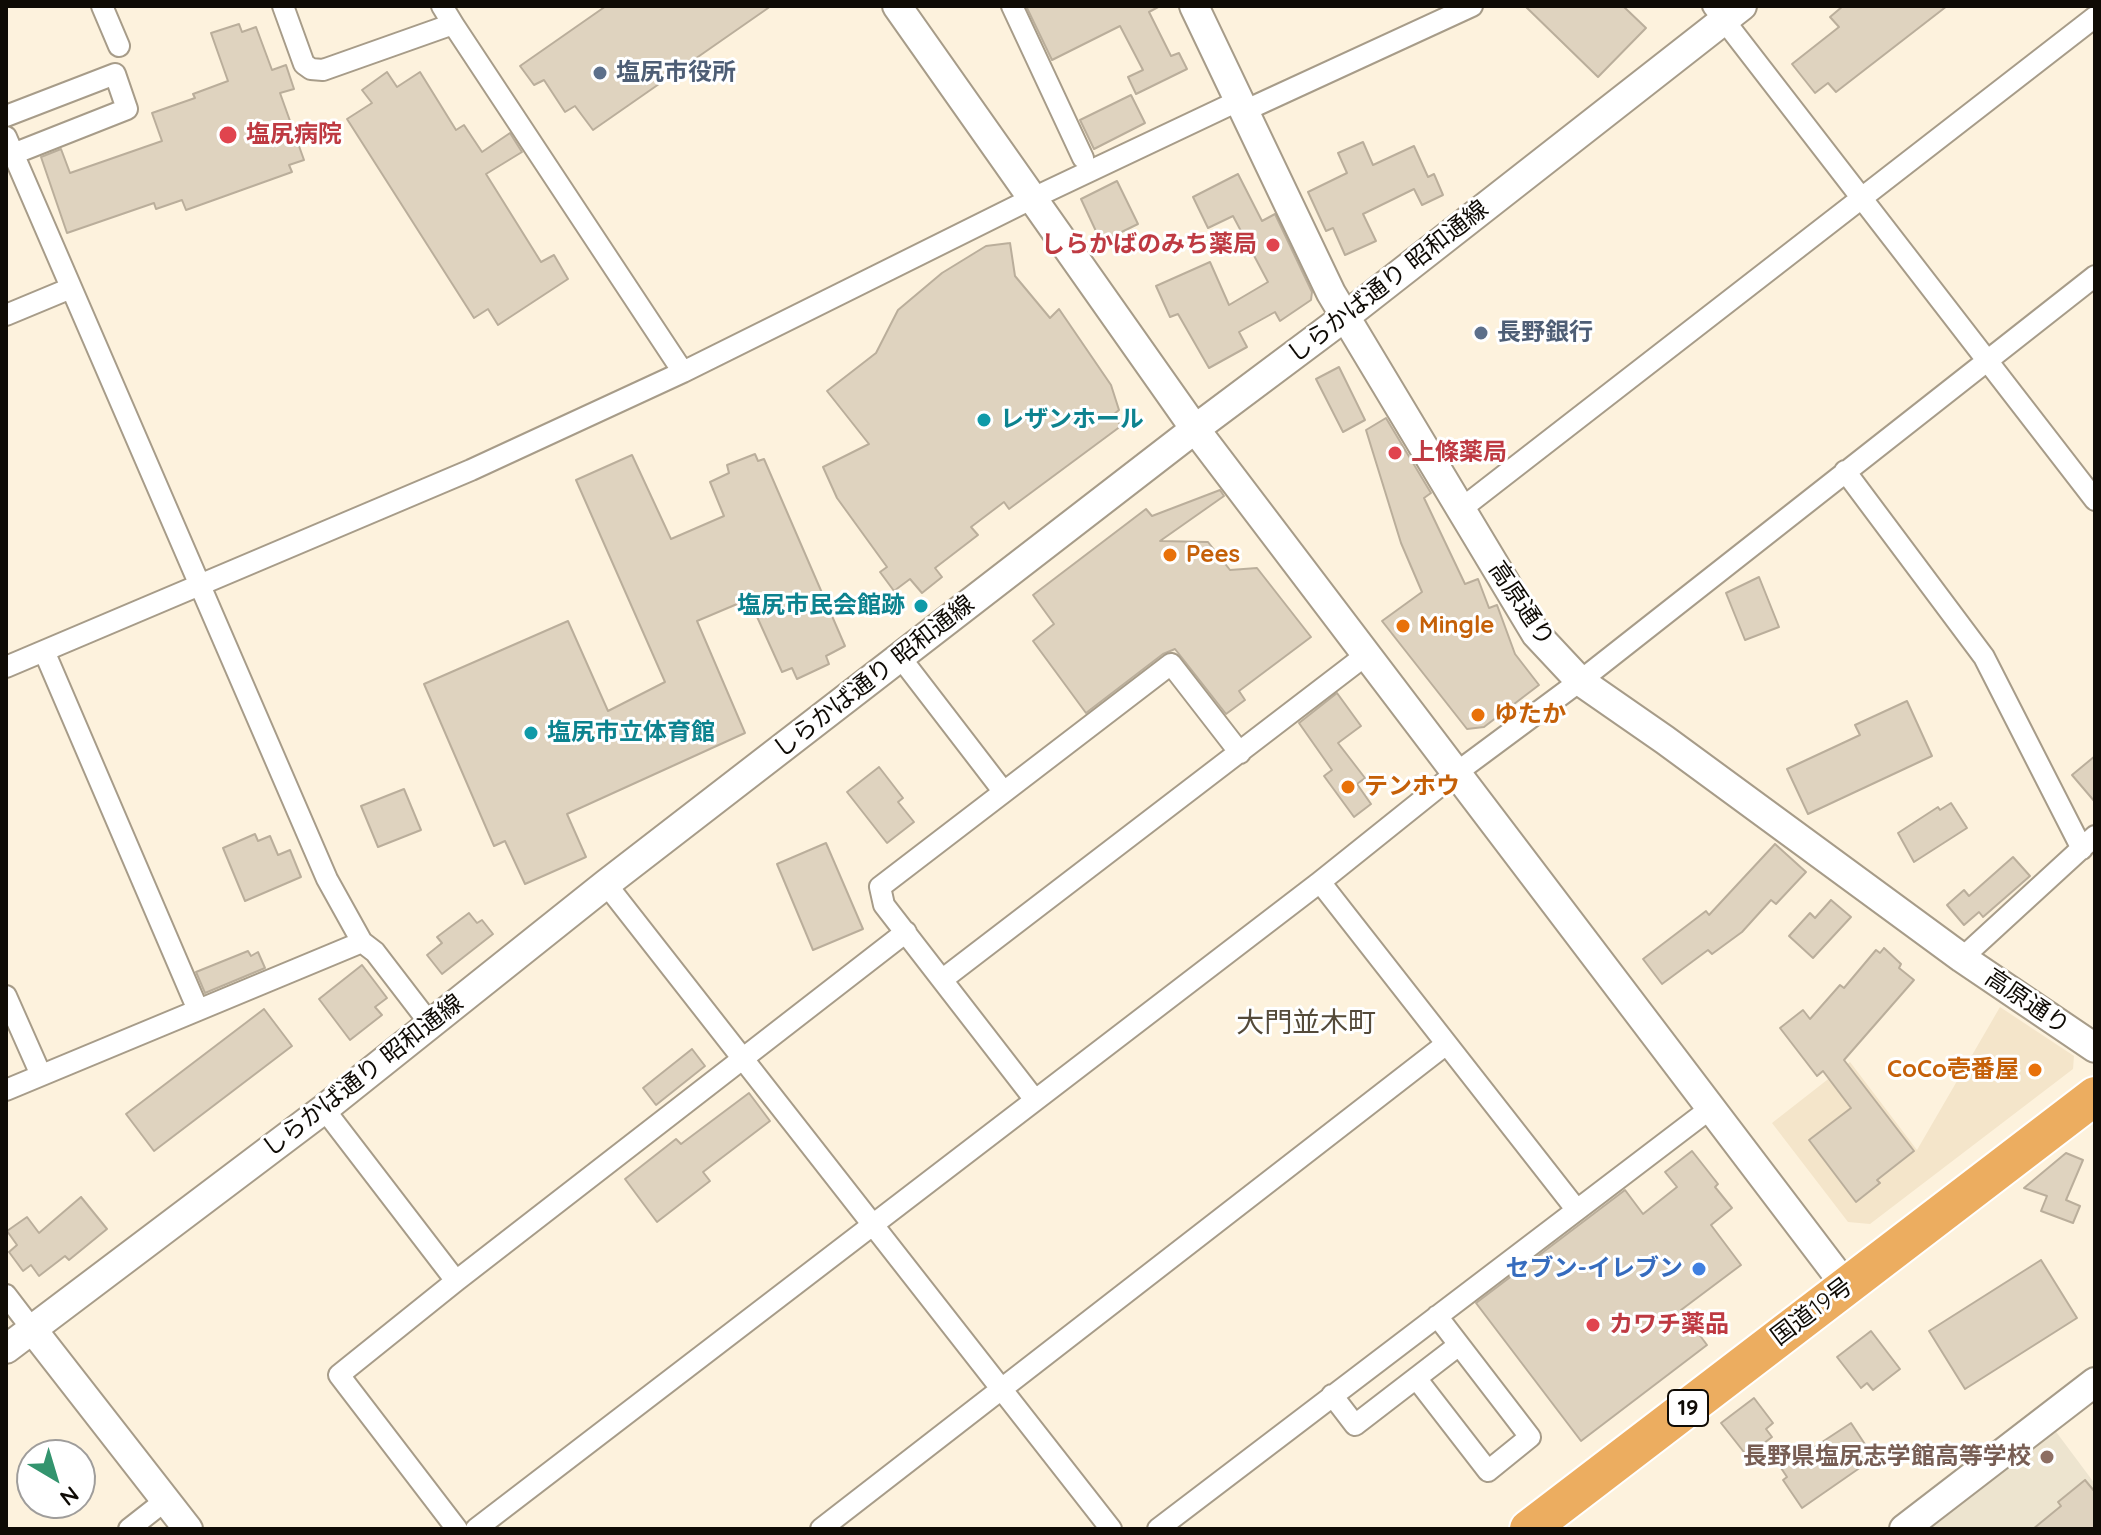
<!DOCTYPE html>
<html>
<head>
<meta charset="utf-8">
<style>
	body { margin:0 }
	#map { position:relative; width:2101px; height:1535px; overflow:hidden; background:#fdf2dd; font-family:Quicksand,sans-serif }
	canvas { display:block }
	.frame { position:absolute; inset:0; border:8px solid #0f0b05; pointer-events:none }
	.north { position:absolute; left:16px; top:1439px; width:80px; height:80px; box-sizing:border-box; background:#fff; border:2px solid #9f9d9b; border-radius:50%; rotate:142deg; font-size:22px; font-weight:700; line-height:32px; text-align:center; color:#0f0b05 }
	.north::after { content:''; display:block; margin:auto; width:28px; height:36px; background:#33946e; clip-path:polygon(50% 0,100% 100%,50% 72%,0 100%) }
</style>
</head>
<body>
<div id="map">
<canvas width="2101" height="1535"></canvas>
<div class="frame"></div>
<div class="north">N</div>
</div>
<script>
const c = document.querySelector('canvas').getContext('2d');
c.lineJoin = 'round';
function fillPath(path, color) { c.fillStyle = color; c.fill(path, 'evenodd'); }
const poly = rows => new Path2D(rows.map(r => 'M' + r).join(''));
function strokePath(path, color, width, dash) { c.strokeStyle = color; c.lineWidth = width; c.lineCap = dash ? 'butt' : 'round'; c.setLineDash(dash || []); c.stroke(path); }
function write(font, color, halo, rows, align = 'center') {
  c.font = font + ' Quicksand,"Noto Sans JP",sans-serif'; c.lineWidth = 6; c.setLineDash([]); c.textBaseline = 'middle'; c.strokeStyle = halo; c.fillStyle = color; for (const [text, x, y, turn = 0] of rows) {
    c.save(); c.translate(x, y); c.rotate((+turn || 0) * Math.PI / 180); c.textAlign = isNaN(turn) ? turn : align; if (halo) c.strokeText(text, 0, 0); c.fillText(text, 0, 0); c.restore();
  }
}
const built = poly([
	[2000,1007,2074,1056,2073,1069,1870,1224,1848,1222,1772,1123,1850,1062,1917,1150]
]);
const education = poly([
	[2054,1429,2095,1484,2095,1529,1927,1529]
]);
const building = poly([
	[606,6,771,6,593,130,575,106,565,112,544,80,534,85,520,66,606,6],
	[1026,6,1160,6,1149,12,1171,56,1179,53,1187,69,1136,94,1128,77,1143,70,1120,26,1052,60,1026,6],
	[1525,6,1623,6,1646,28,1598,77,1525,6],
	[1843,6,1947,6,1836,92,1828,83,1815,93,1792,64,1839,27,1830,17,1843,6],
	[239,24,242,32,256,27,272,70,286,65,294,89,280,93,304,160,289,165,292,172,186,210,182,200,156,209,154,203,67,233,41,157,61,149,70,173,162,141,152,113,195,98,193,94,228,81,211,33,239,24],
	[387,72,397,87,420,72,456,130,464,125,482,152,510,133,522,152,486,174,541,262,554,255,568,279,498,325,488,309,474,318,347,119,372,103,362,90,387,72],
	[1131,95,1145,123,1094,149,1080,120,1131,95],
	[1363,142,1373,165,1414,146,1428,177,1434,174,1443,195,1422,205,1414,189,1363,214,1376,241,1345,255,1333,228,1326,231,1308,192,1347,173,1338,153,1363,142],
	[1238,174,1262,221,1275,214,1312,292,1311,300,1280,321,1275,312,1239,332,1247,347,1209,368,1178,314,1170,317,1156,286,1210,262,1229,305,1268,282,1233,216,1208,228,1193,197,1238,174],
	[1117,181,1138,224,1101,242,1081,199,1117,181],
	[1010,243,1015,276,1050,318,1059,309,1111,385,1119,410,1113,415,1121,426,1009,509,1004,502,971,527,978,535,935,568,942,577,922,593,910,579,894,591,880,572,887,567,837,498,823,467,869,444,827,391,876,353,898,310,942,273,986,246,1010,243],
	[1339,367,1365,420,1343,432,1316,379,1339,367],
	[1386,418,1431,493,1424,498,1465,584,1478,579,1489,608,1497,605,1515,654,1539,685,1484,727,1467,729,1382,621,1422,592,1401,543,1366,430,1386,418],
	[755,454,758,461,764,459,845,646,826,656,829,664,797,679,792,668,782,672,749,599,697,621,745,733,567,814,586,857,525,884,505,841,494,846,424,684,568,621,608,711,665,682,576,480,632,455,671,539,724,516,710,482,729,473,727,465,755,454],
	[1220,490,1224,496,1160,541,1208,542,1230,570,1257,568,1311,637,1239,691,1245,700,1226,714,1175,649,1163,654,1086,713,1033,641,1054,624,1033,595,1146,509,1152,516,1220,490],
	[1759,577,1779,627,1745,640,1726,593,1759,577],
	[1337,693,1361,726,1338,743,1365,778,1357,784,1371,804,1354,817,1324,776,1332,770,1299,723,1337,693],
	[1907,701,1932,756,1808,814,1787,769,1860,735,1855,725,1907,701],
	[2095,756,2095,802,2072,775,2095,756],
	[879,767,903,798,898,802,914,822,887,843,847,792,879,767],
	[404,789,421,830,378,847,361,806,404,789],
	[1951,803,1967,828,1914,862,1898,833,1938,807,1940,810,1951,803],
	[255,834,258,841,270,836,278,855,290,850,301,877,245,901,223,848,255,834],
	[826,843,863,929,813,950,777,864,826,843],
	[1775,844,1806,872,1776,904,1771,900,1742,932,1712,954,1708,950,1662,984,1643,959,1706,911,1709,915,1775,844],
	[2013,857,2030,876,1983,917,1979,912,1964,925,1947,905,1964,890,1969,896,2013,857],
	[1831,900,1851,917,1813,958,1789,936,1810,913,1815,918,1831,900],
	[469,913,477,923,482,920,493,934,442,974,427,955,442,943,437,937,469,913],
	[1884,948,1901,964,1899,968,1914,980,1844,1060,1914,1151,1877,1180,1880,1183,1856,1202,1809,1140,1851,1108,1823,1071,1817,1076,1780,1028,1803,1010,1810,1019,1840,985,1844,988,1876,950,1880,953,1884,948],
	[248,951,251,956,258,952,265,968,205,993,196,972,248,951],
	[362,965,387,998,375,1007,382,1015,350,1040,319,999,362,965],
	[264,1009,292,1046,154,1151,126,1114,264,1009],
	[692,1049,705,1066,656,1105,643,1088,692,1049],
	[749,1093,770,1121,703,1172,710,1181,657,1222,625,1179,676,1139,681,1144,749,1093],
	[1692,1151,1718,1184,1715,1187,1732,1208,1711,1225,1741,1265,1681,1310,1707,1345,1581,1441,1476,1303,1625,1190,1643,1214,1677,1187,1665,1172,1692,1151],
	[2066,1153,2083,1160,2066,1200,2080,1206,2073,1223,2041,1211,2047,1196,2024,1188,2066,1153],
	[81,1197,107,1229,69,1260,65,1256,39,1276,31,1265,23,1271,9,1252,17,1245,7,1231,27,1217,39,1233,81,1197],
	[2041,1260,2077,1318,1965,1389,1929,1331,2041,1260],
	[1871,1331,1900,1369,1873,1390,1867,1383,1861,1388,1837,1357,1871,1331],
	[1754,1398,1773,1423,1766,1429,1772,1437,1747,1456,1721,1423,1754,1398],
	[1851,1423,1874,1458,1802,1508,1783,1480,1787,1477,1779,1465,1810,1443,1813,1448,1851,1423],
	[2085,1480,2095,1492,2095,1529,2033,1529,2061,1506,2058,1502,2085,1480]
]);
const street = poly([
	[102,6,119,46],
	[283,6,304,64,311,69,323,70,453,24,442,6],
	[1012,6,1083,158],
	[1713,6,2095,500],
	[453,24,683,372],
	[1244,111,1472,6],
	[6,116,115,74,127,109,13,154],
	[6,137,327,879,362,942,375,952,431,1025],
	[6,315,71,288],
	[1845,471,1984,657,2082,849],
	[1461,509,2095,17],
	[44,651,198,1010],
	[900,657,1003,791],
	[6,667,471,470,683,372,1031,199,1238,101],
	[1320,882,1576,1209],
	[606,884,1111,1529],
	[1962,958,2095,836],
	[943,979,1366,655],
	[6,996,41,1075],
	[6,1090,362,942],
	[1035,1100,884,905,880,887,1171,664,1240,753],
	[324,1109,456,1281],
	[6,1295,32,1329],
	[1416,1378,1488,1471,1530,1437,1437,1316],
	[1332,1395,1355,1425,1459,1345],
	[129,1529,166,1500],
	[457,1529,339,1375,456,1281,906,932],
	[476,1529,1320,882,1456,773,1580,681,2095,276],
	[821,1529,1445,1045],
	[1158,1529,1711,1108]
]);
const secondary = poly([
	[897,6,1195,429,1846,1286],
	[1194,6,1331,293,1536,634,1580,681,1665,740,1962,958,2095,1048],
	[32,1329,188,1529],
	[6,1349,324,1109,606,884,1195,429,1346,316,1742,6],
	[1904,1529,2095,1382]
]);
const highway = poly([
	[1529,1529,2095,1096]
]);
const markers = [
	[600,73,8,"#5c6f8a"],
	[228,135,10,"#e0444e"],
	[1273,245,8,"#e0444e"],
	[1481,333,8,"#5c6f8a"],
	[984,420,8,"#0f9aa8"],
	[1395,453,8,"#e0444e"],
	[1170,555,8,"#e8710a"],
	[921,606,8,"#0f9aa8"],
	[1403,626,8,"#e8710a"],
	[1478,715,8,"#e8710a"],
	[531,733,8,"#0f9aa8"],
	[1348,787,8,"#e8710a"],
	[2035,1070,8,"#e8710a"],
	[1699,1269,8,"#3f7fe0"],
	[1593,1325,8,"#e0444e"],
	[2047,1457,8,"#8d6e63"]
];
const shields = [
	[1688,1408,40]
];
const shieldNames = [
	["19",1688,1408]
];
const serviceNames = [
	["塩尻市役所",616,73],
	["長野銀行",1497,333]
];
const healthNames = [
	["塩尻病院",246,135],
	["しらかばのみち薬局",1257,245,"right"],
	["上條薬局",1411,453],
	["カワチ薬品",1609,1325]
];
const streetNames = [
	["しらかば通り 昭和通線",1388,282,-38],
	["高原通り",1521,604,56],
	["しらかば通り 昭和通線",874,677,-38],
	["高原通り",2027,1002,34],
	["しらかば通り 昭和通線",363,1076,-38],
	["国道19号",1812,1312,-37]
];
const cultureNames = [
	["レザンホール",1000,420],
	["塩尻市民会館跡",905,606,"right"],
	["塩尻市立体育館",547,733]
];
const foodNames = [
	["Pees",1186,555],
	["Mingle",1419,626],
	["ゆたか",1494,715],
	["テンホウ",1364,787],
	["CoCo壱番屋",2019,1070,"right"]
];
const shopNames = [
	["セブン-イレブン",1683,1269]
];
const educationNames = [
	["長野県塩尻志学館高等学校",2031,1457]
];
const quarterNames = [
	["大門並木町",1306,1024]
];
fillPath(built, '#f4e5ca');
fillPath(education, '#ede4cf');
fillPath(building, '#dfd3bf');
strokePath(building, '#baae9b', 2);
strokePath(street, '#a79c89', 24);
strokePath(secondary, '#a79c89', 32);
strokePath(highway, '#fff', 42);
strokePath(street, '#fff', 20);
strokePath(secondary, '#fff', 28);
strokePath(highway, '#ecad60', 38);
for (const [x, y, r, color] of markers) { const dot = new Path2D(); dot.arc(x, y, r, 0, 2 * Math.PI); c.fillStyle = color; c.fill(dot); strokePath(dot, '#fff', 3); }
for (const [x, y, w] of shields) { const box = new Path2D(); box.roundRect(x - w / 2, y - 18, w, 36, 6); c.fillStyle = '#fff'; c.fill(box); strokePath(box, '#0f0b05', 2); }
write('bold 22px', '#0f0b05', null, shieldNames);
write('bold 24px', '#4e5e75', '#fff', serviceNames, 'left');
write('bold 24px', '#be3a42', '#fff', healthNames, 'left');
write('24px', '#0f0b05', '#fff', streetNames);
write('bold 24px', '#0d838f', '#fff', cultureNames, 'left');
write('bold 24px', '#c56008', '#fff', foodNames, 'left');
write('bold 24px', '#366cbe', '#fff', shopNames, 'right');
write('bold 24px', '#785e54', '#fff', educationNames, 'right');
write('28px', '#544a39', '#fff', quarterNames);
</script>
</body>
</html>
